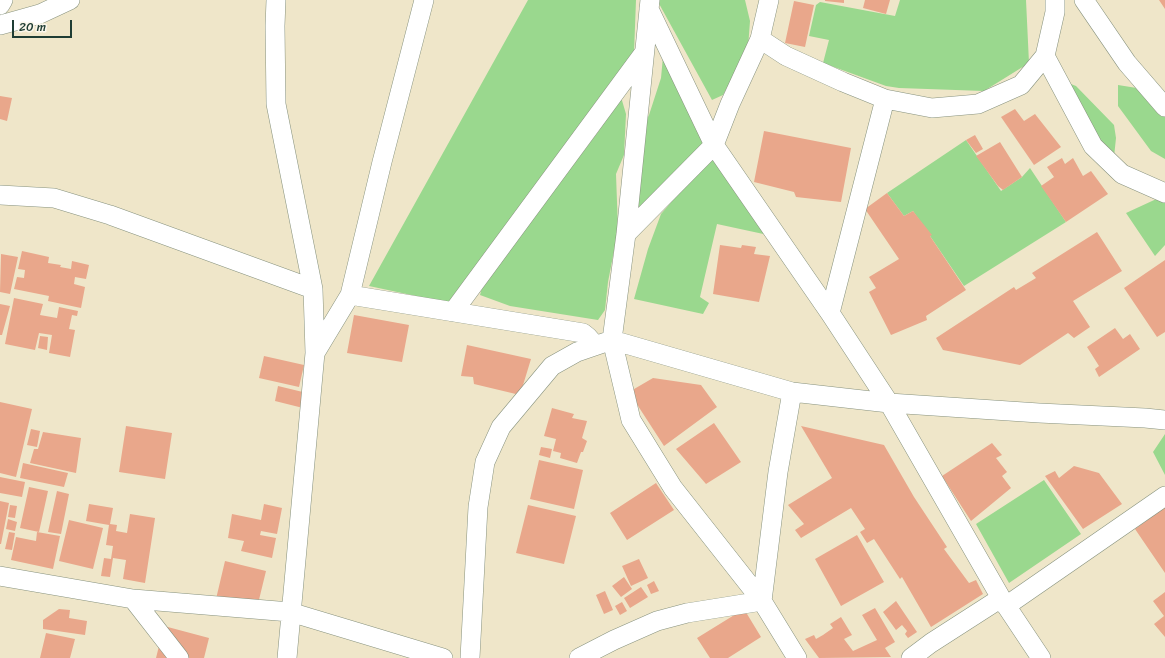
<!DOCTYPE html>
<html>
<head>
<meta charset="utf-8">
<style>
	body { margin:0 }
	#map { position:relative; width:1165px; height:658px; overflow:hidden; background:#efe6c9; font-family:Sriracha,sans-serif }
	canvas { display:block }
	.scale { position:absolute; left:12px; top:20px; width:60px; height:18px; box-sizing:border-box; border:2px solid #1f3d34; border-top:0; padding-left:5px; font-size:12px; line-height:14px; white-space:nowrap; color:#1f3d34; -webkit-text-stroke:3px #fbf7ec; paint-order:stroke }
</style>
</head>
<body>
<div id="map">
<canvas width="1165" height="658"></canvas>
<div class="scale">20 m</div>
</div>
<script>
const c = document.querySelector('canvas').getContext('2d');
c.lineJoin = 'round';
function fillPath(path, color) { c.fillStyle = color; c.fill(path, 'evenodd'); }
const poly = rows => new Path2D(rows.map(r => 'M' + r).join(''));
function strokePath(path, color, width, dash) { c.strokeStyle = color; c.lineWidth = width; c.lineCap = dash ? 'butt' : 'round'; c.setLineDash(dash || []); c.stroke(path); }
const green = poly([
	[528,0,636,0,634,53,449,303,369,286],
	[657,0,745,0,750,21,748,48,723,95,712,100],
	[900,0,1026,0,1029,63,984,91,899,88,886,86,823,63,829,40,809,36,816,5,820,2,895,16],
	[664,46,706,140,633,222,640,133,649,115,661,78],
	[1063,81,1076,86,1114,125,1116,138,1114,157,1096,142],
	[1118,85,1143,89,1165,114,1165,159,1151,151,1118,106],
	[621,97,626,114,624,155,616,174,618,230,608,282,605,310,598,320,510,306,480,295,483,284,598,132],
	[966,140,1001,191,1022,177,1030,168,1066,222,964,286,913,211,904,216,887,193],
	[713,154,768,235,717,224,700,297,709,303,703,314,634,299,648,249,661,214],
	[1165,195,1165,245,1155,256,1126,213],
	[1165,434,1165,475,1153,452],
	[1044,480,1081,534,1009,583,976,524]
]);
const building = poly([
	[825,0,844,0,844,3,825,1],
	[865,0,890,0,886,14,863,8],
	[1159,0,1165,0,1165,9],
	[794,1,814,5,805,47,785,43],
	[0,96,12,98,7,121,0,119],
	[1015,109,1024,121,1035,114,1061,147,1034,165,1001,117],
	[764,131,851,148,841,202,796,197,794,192,754,182],
	[975,135,983,149,976,153,966,140],
	[1000,142,1022,177,1003,190,998,186,976,156],
	[1062,158,1065,164,1073,158,1083,176,1091,171,1108,194,1066,222,1041,186,1054,177,1047,167],
	[887,193,904,216,913,211,932,235,930,236,966,290,926,316,927,320,891,335,869,292,876,288,869,277,899,259,865,209],
	[1097,232,1122,271,1073,301,1090,327,1074,338,1068,333,1020,365,943,350,936,338,1014,287,1016,290,1036,278,1032,273],
	[720,245,741,248,742,245,756,247,754,254,770,256,759,302,713,294],
	[22,251,49,257,48,263,61,265,60,267,71,269,72,261,89,265,86,279,75,277,74,284,85,287,81,308,48,301,49,296,14,289,17,277,24,278,25,270,18,269],
	[1,254,18,257,10,294,0,292],
	[1165,260,1165,332,1157,337,1124,288],
	[14,298,43,304,40,315,57,318,59,307,78,311,77,316,72,315,69,329,75,330,70,357,49,353,52,335,39,333,35,350,5,344],
	[0,304,10,306,2,335,0,335],
	[354,315,409,325,402,362,347,353],
	[1115,328,1123,339,1130,334,1140,349,1099,377,1095,369,1099,366,1087,347],
	[40,336,48,337,47,350,38,348],
	[467,345,531,359,520,395,474,384,473,377,461,376],
	[264,356,304,365,299,387,259,378],
	[653,378,701,385,717,407,664,446,629,392],
	[278,386,311,394,307,409,275,401],
	[0,402,32,409,16,477,0,473],
	[552,408,574,414,572,418,587,421,582,438,587,441,583,452,581,452,577,463,560,458,561,453,553,451,556,439,544,436],
	[714,423,741,462,706,484,676,449],
	[126,426,172,433,165,479,119,472],
	[801,426,884,445,914,497,947,547,944,549,969,583,976,580,983,594,931,627,902,577,900,579,874,539,867,543,860,532,865,529,851,508,801,538,795,530,804,524,788,505,832,478],
	[31,429,40,431,37,447,27,445],
	[43,432,81,438,76,473,30,463,34,449,38,449],
	[992,443,1002,455,996,458,1007,472,1002,476,1011,488,971,521,942,476],
	[541,447,552,449,550,458,539,455],
	[539,460,583,470,574,509,530,499],
	[23,463,68,473,64,487,20,478],
	[1074,466,1099,473,1122,504,1083,529,1045,476,1055,471,1059,478],
	[0,477,25,482,22,497,0,493],
	[656,483,674,510,627,540,610,513],
	[29,487,48,491,39,532,20,528],
	[57,491,69,494,61,534,48,532],
	[0,501,9,503,1,544,0,544],
	[89,504,113,508,110,524,117,525,116,531,127,533,130,514,155,518,145,583,123,579,126,560,113,558,110,577,101,576,104,558,111,559,113,546,106,545,109,525,86,521],
	[264,504,282,508,277,534,261,531,260,535,276,538,272,558,241,551,244,541,228,538,232,514,261,520],
	[10,505,17,506,15,518,8,517],
	[528,505,576,516,564,564,516,553],
	[1165,507,1165,573,1135,529],
	[8,519,17,522,15,531,6,529],
	[69,520,103,528,93,569,59,561],
	[9,532,15,533,12,550,5,549],
	[37,532,60,536,53,569,11,560,16,537,36,541],
	[857,535,884,582,841,606,815,559],
	[639,559,648,578,631,586,622,566],
	[225,561,266,571,257,608,216,599],
	[624,577,632,589,621,597,612,586],
	[654,581,659,591,651,594,647,585],
	[641,587,648,597,630,608,624,598],
	[605,591,613,610,604,614,596,595],
	[1165,592,1165,637,1154,624,1164,616,1153,601],
	[896,601,917,632,908,638,905,634,907,631,902,625,896,630,883,612],
	[622,602,627,611,620,615,615,606],
	[875,608,895,642,885,648,891,657,819,658,805,639,814,635,816,639,823,635,833,628,830,624,841,617,852,635,844,639,853,651,877,640,862,615],
	[59,609,70,610,69,618,87,621,85,635,43,629,43,620],
	[744,609,761,637,728,658,710,658,697,638],
	[164,626,209,638,204,658,156,658],
	[46,633,75,639,70,658,40,658]
]);
const minor = poly([
	[276,0,275,26,276,104,313,289,315,353,287,658],
	[650,0,626,234,612,340,631,420,673,488,762,601,797,658],
	[769,0,760,39,730,104,714,145,830,313,889,403,1001,598,1041,658],
	[1084,0,1127,63,1165,107],
	[0,5,3,0],
	[0,25,40,14,70,0],
	[760,39,786,56,843,82,885,99,932,108,978,104,1021,85,1045,56,1055,12,1055,0],
	[1045,56,1093,146,1122,174,1165,193],
	[0,195,54,198,110,215,313,289],
	[626,234,714,145,649,9],
	[350,295,583,333,588,337,595,345],
	[453,312,644,53],
	[830,313,885,99],
	[315,353,350,295,382,162,424,0],
	[0,576,133,599,290,612,443,658],
	[133,599,179,658],
	[1006,606,1165,496],
	[470,658,478,507,485,462,501,427,552,366,577,352,612,340,792,392,889,403,1039,413,1145,418,1165,420],
	[579,658,614,640,657,621,687,613,762,601,778,472,792,392],
	[911,658,931,643,1001,598]
]);
fillPath(green, '#9ad88e');
fillPath(building, '#e9a78b');
strokePath(minor, '#87927e', 20);
strokePath(minor, '#fff', 19);
</script>
</body>
</html>
